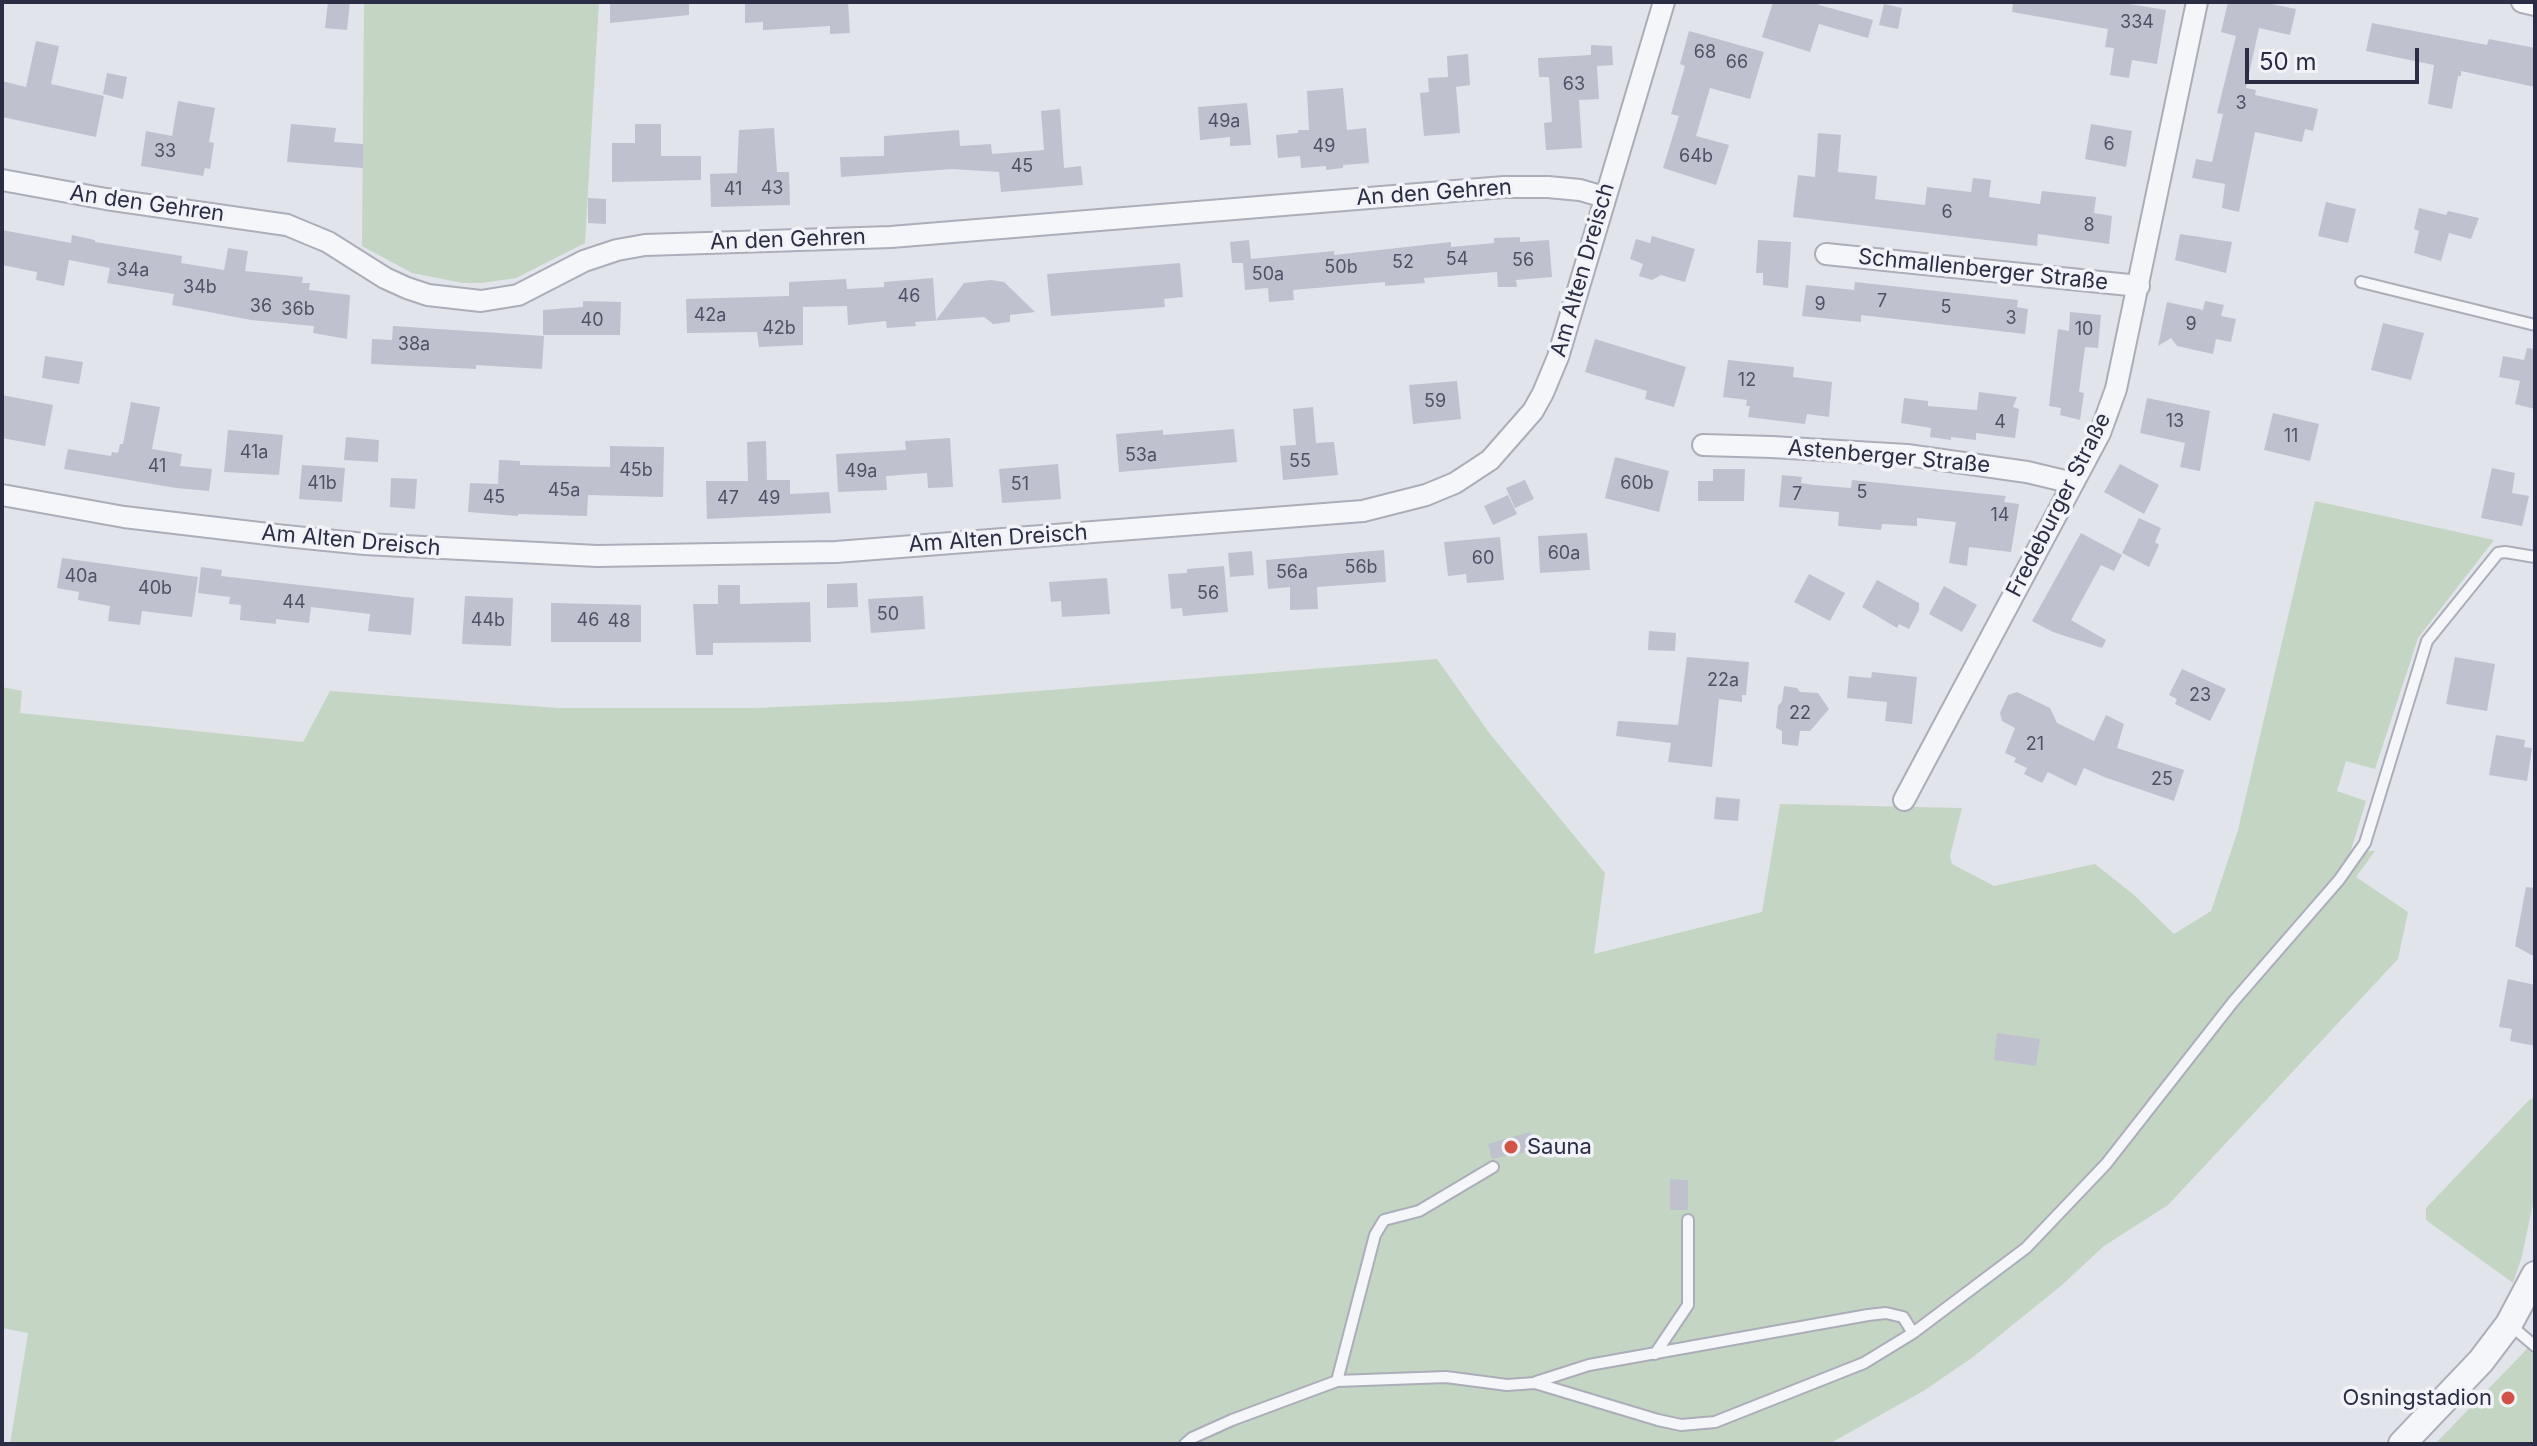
<!DOCTYPE html>
<html>
<head>
<meta charset="utf-8">
<style>
	body { margin:0 }
	#map { position:relative; width:2537px; height:1446px; overflow:hidden; background:#e2e4eb; font-family:Inter,sans-serif }
	canvas { display:block }
	.frame { position:absolute; inset:0; border:4px solid #2a2d44; pointer-events:none }
	.scale { position:absolute; left:2245px; top:48px; width:174px; height:36px; box-sizing:border-box; border:4px solid #2a2d44; border-top:0; padding-left:10px; font-size:24px; line-height:28px; white-space:nowrap; color:#2a2d44; -webkit-text-stroke:6px #f2f3f8; paint-order:stroke }
</style>
</head>
<body>
<div id="map">
<canvas width="2537" height="1446"></canvas>
<div class="frame"></div>
<div class="scale">50 m</div>
</div>
<script>
const c = document.querySelector('canvas').getContext('2d');
c.lineJoin = 'round';
function fillPath(path, color) { c.fillStyle = color; c.fill(path, 'evenodd'); }
const poly = rows => new Path2D(rows.map(r => 'M' + r).join(''));
function strokePath(path, color, width, dash) { c.strokeStyle = color; c.lineWidth = width; c.lineCap = dash ? 'butt' : 'round'; c.setLineDash(dash || []); c.stroke(path); }
function write(font, color, halo, rows, align = 'center') {
  c.font = font + ' Inter,sans-serif'; c.lineWidth = 7; c.setLineDash([]); c.textBaseline = 'middle'; c.strokeStyle = halo; c.fillStyle = color; for (const [text, x, y, turn = 0] of rows) {
    c.save(); c.translate(x, y); c.rotate((+turn || 0) * Math.PI / 180); c.textAlign = isNaN(turn) ? turn : align; if (halo) c.strokeText(text, 0, 0); c.fillText(text, 0, 0); c.restore();
  }
}
const green = poly([
	[364,2,599,2,585,243,516,278,482,283,463,283,412,273,362,246],
	[2315,501,2494,540,2418,638,2375,769,2346,761,2337,791,2366,801,2351,850,2375,851,2356,877,2408,912,2398,959,2168,1205,2104,1246,2062,1285,1973,1357,1925,1390,1829,1444,10,1444,28,1333,2,1328,2,687,22,691,20,713,303,742,330,691,558,708,755,708,912,701,1437,659,1490,734,1605,873,1594,954,1762,912,1780,804,1962,808,1950,856,1952,864,1994,886,2095,864,2134,895,2174,934,2211,911,2238,830],
	[2535,1097,2535,1194,2522,1256,2513,1283,2426,1220,2426,1208,2529,1100],
	[2535,1335,2535,1444,2435,1444,2525,1351]
]);
const building = poly([
	[328,2,350,2,347,30,325,28],
	[610,2,689,2,689,15,610,23],
	[745,2,848,2,850,33,830,34,830,26,763,30,763,22,745,23],
	[1773,2,1809,2,1873,20,1868,38,1819,24,1810,52,1762,37],
	[2013,2,2117,2,2166,10,2157,64,2132,60,2129,78,2110,75,2114,48,2105,47,2108,29,2012,12],
	[2228,2,2262,2,2296,9,2290,35,2259,28,2246,88,2256,90,2255,95,2318,109,2313,131,2305,129,2302,142,2255,132,2239,212,2222,208,2225,184,2192,178,2196,159,2212,162,2223,114,2217,113,2236,36,2221,32],
	[1884,4,1902,8,1898,29,1879,25],
	[2372,23,2487,45,2489,39,2535,48,2535,87,2461,71,2461,76,2458,76,2452,109,2428,104,2434,65,2366,51],
	[1689,31,1764,52,1750,99,1710,88,1696,136,1729,145,1716,185,1663,168,1679,116,1671,114,1685,66,1680,64],
	[36,41,59,46,51,84,104,96,96,137,2,117,2,81,26,87],
	[1591,45,1612,46,1613,65,1597,66,1599,99,1579,100,1582,148,1546,150,1544,123,1552,122,1549,77,1539,77,1538,58,1591,55],
	[1468,54,1470,85,1456,87,1460,133,1424,136,1420,93,1429,92,1428,78,1448,77,1447,56],
	[107,73,127,77,123,99,103,94],
	[1343,88,1347,130,1366,128,1369,163,1343,165,1343,168,1326,170,1326,166,1301,168,1300,156,1278,158,1276,135,1298,133,1298,130,1309,130,1307,91],
	[178,101,215,108,209,142,214,143,210,169,205,168,203,176,141,166,146,131,172,136],
	[1247,103,1251,145,1230,146,1230,137,1200,140,1198,107],
	[1060,109,1064,168,1081,166,1083,185,1001,192,999,172,953,169,841,177,840,157,884,156,884,136,959,130,960,146,991,144,992,154,1044,150,1041,111],
	[291,124,336,128,334,142,363,144,363,168,287,162],
	[635,124,661,124,661,156,701,156,701,180,612,182,612,143,635,143],
	[2091,124,2132,131,2126,167,2085,159],
	[774,128,777,172,789,172,790,205,711,207,710,174,737,173,739,130],
	[1818,133,1841,135,1838,172,1877,176,1875,199,1925,205,1927,187,1971,192,1973,178,1991,180,1989,197,2040,204,2042,191,2096,197,2094,213,2112,216,2109,244,2038,234,2037,246,1793,217,1798,175,1815,177],
	[588,198,606,199,606,224,588,223],
	[2326,202,2356,209,2348,243,2318,236],
	[2419,208,2446,215,2448,211,2479,218,2471,239,2449,233,2441,261,2414,253,2419,231,2414,229],
	[2,230,71,243,72,235,95,240,95,242,182,256,181,263,224,270,228,248,248,251,245,271,303,277,302,283,310,283,309,290,350,295,347,339,313,333,314,326,251,320,172,305,174,294,107,283,110,268,69,260,64,286,36,280,37,272,2,265],
	[2180,234,2232,242,2226,273,2175,260],
	[1652,236,1695,249,1685,282,1661,275,1652,280,1639,276,1643,264,1630,259,1636,239,1650,243],
	[1520,237,1520,242,1549,240,1552,277,1516,280,1517,287,1498,287,1497,272,1424,278,1425,283,1385,286,1385,282,1293,290,1294,300,1269,302,1268,288,1245,290,1243,263,1232,263,1230,242,1249,240,1251,259,1334,251,1334,255,1451,242,1451,247,1494,243,1494,238],
	[1758,240,1791,242,1788,288,1763,285,1763,273,1756,273],
	[1180,263,1183,297,1164,299,1165,307,1051,316,1047,274],
	[933,278,936,320,964,283,991,280,1004,282,1035,312,1010,315,1010,322,993,324,984,317,915,322,916,326,887,328,886,321,848,325,847,306,803,307,803,345,759,347,757,332,687,333,686,299,789,296,789,282,846,279,847,289,884,287,884,282],
	[1855,282,2018,300,2017,307,2028,309,2025,334,1861,315,1861,322,1802,316,1806,285,1854,290],
	[583,301,621,302,620,335,543,335,543,310,583,307],
	[2205,301,2224,305,2221,316,2236,319,2231,342,2216,339,2213,354,2177,346,2171,338,2158,346,2167,302,2203,310],
	[2070,312,2101,315,2098,348,2085,347,2079,392,2084,393,2080,420,2060,415,2061,408,2049,406,2058,329,2069,331],
	[2383,323,2424,333,2411,380,2371,370],
	[393,326,544,336,542,369,476,365,476,369,371,364,372,339,392,340],
	[1595,339,1686,367,1674,407,1645,399,1647,391,1585,372],
	[2527,348,2535,349,2535,409,2515,404,2520,381,2499,377,2503,356,2524,360],
	[45,356,83,362,79,384,42,378],
	[1728,360,1794,367,1793,377,1832,382,1829,417,1807,414,1805,424,1748,417,1750,406,1746,406,1747,400,1723,397],
	[1457,381,1461,419,1413,424,1409,385],
	[1979,392,2017,397,2013,407,2019,409,2015,438,1976,433,1976,440,1951,437,1951,440,1930,437,1931,428,1901,423,1904,398,1928,401,1928,406,1977,410],
	[2,395,53,405,45,446,2,438],
	[2147,398,2210,411,2200,471,2180,467,2185,443,2140,433],
	[131,402,160,407,152,449,182,454,180,466,212,469,209,491,176,488,64,469,68,449,111,456,112,452,118,453,120,444,123,444],
	[1313,407,1316,443,1334,442,1338,475,1283,480,1280,446,1296,445,1293,409],
	[2273,413,2319,424,2310,461,2264,450],
	[1234,429,1237,462,1119,472,1116,434,1163,430,1163,435],
	[228,430,283,435,279,475,224,472],
	[346,437,379,440,378,462,344,460],
	[950,438,953,487,928,488,927,473,886,476,887,490,838,492,836,454,906,450,905,441],
	[766,441,767,480,790,480,790,494,829,492,831,513,707,519,706,481,748,481,747,442],
	[610,446,664,447,663,497,588,495,587,516,518,514,518,516,468,512,470,483,498,484,499,460,520,461,520,465,610,467],
	[1615,457,1669,471,1659,512,1605,498],
	[1058,464,1061,499,1002,503,999,469],
	[2120,464,2159,485,2144,514,2104,492],
	[302,465,345,468,342,502,299,499],
	[2492,468,2515,473,2512,493,2529,496,2522,526,2481,518],
	[1713,469,1745,469,1744,501,1698,501,1698,481,1713,481],
	[1782,475,1802,477,1801,483,1814,485,1851,488,1852,480,2006,496,2004,502,2019,504,2011,552,1969,547,1967,566,1949,563,1956,522,1917,518,1917,526,1882,524,1881,530,1838,526,1839,512,1779,507],
	[391,478,417,479,415,509,390,507],
	[1525,480,1534,499,1515,508,1506,488],
	[1508,495,1517,514,1493,525,1484,506],
	[2139,518,2161,528,2155,542,2159,545,2149,567,2122,553],
	[1587,533,1590,570,1540,573,1538,536],
	[2081,533,2122,555,2114,571,2101,565,2071,620,2106,640,2102,648,2053,632,2032,621],
	[1500,537,1504,580,1467,583,1466,574,1448,576,1444,542],
	[1384,550,1386,582,1317,587,1318,609,1290,610,1290,587,1268,589,1266,560],
	[1252,551,1254,575,1230,577,1228,553],
	[62,558,198,577,192,617,142,611,140,625,108,621,110,606,78,600,79,592,57,588],
	[1224,566,1228,612,1183,616,1182,608,1171,609,1168,574,1187,573,1187,569],
	[201,567,222,570,221,576,414,598,411,635,368,631,370,614,311,607,309,623,276,619,276,624,240,620,241,605,229,604,230,597,198,593],
	[1809,574,1845,593,1830,621,1794,602],
	[1107,578,1110,614,1062,617,1061,601,1051,602,1049,582],
	[1877,580,1919,603,1919,610,1909,629,1899,624,1897,628,1862,607],
	[857,583,858,607,827,608,827,584],
	[718,585,740,585,740,604,810,602,811,642,713,643,713,655,696,655,693,604,718,604],
	[1944,586,1977,605,1962,632,1929,614],
	[465,596,513,598,511,646,462,644],
	[923,596,925,629,871,633,868,599],
	[551,603,641,605,641,642,551,642],
	[1649,631,1676,633,1675,651,1648,650],
	[1687,657,1749,662,1746,695,1742,695,1742,702,1719,699,1712,767,1668,762,1671,743,1616,736,1618,721,1678,725],
	[2455,657,2495,664,2487,711,2446,704],
	[2182,669,2226,689,2210,721,2175,704,2177,699,2169,695],
	[1872,672,1917,677,1912,724,1885,721,1887,702,1847,698,1849,676,1871,678],
	[1784,686,1797,688,1800,692,1818,693,1829,709,1810,731,1800,731,1798,746,1782,744,1782,731,1776,728,1778,706,1782,701],
	[2017,692,2050,708,2057,723,2094,741,2106,715,2124,724,2117,748,2184,770,2174,801,2104,777,2084,768,2076,786,2048,772,2042,783,2024,774,2027,768,2014,762,2016,758,2005,753,2015,728,2002,721,2000,713,2008,695],
	[2496,735,2525,740,2524,747,2532,748,2527,781,2489,775],
	[1716,797,1740,799,1738,821,1714,819],
	[2526,887,2535,888,2535,957,2515,946],
	[2508,979,2535,985,2535,1046,2510,1041,2512,1029,2499,1027],
	[1997,1033,2040,1039,2036,1066,1994,1060],
	[1530,1132,1535,1150,1492,1159,1488,1144],
	[1670,1179,1688,1180,1688,1210,1670,1210]
]);
const service = poly([
	[2361,282,2535,325],
	[2509,1324,2535,1346],
	[1655,1354,1688,1305,1688,1220],
	[1337,1381,1375,1235,1384,1220,1419,1211,1493,1167],
	[1536,1382,1589,1365,1868,1315,1886,1313,1903,1317,1913,1333],
	[1185,1444,1192,1438,1232,1420,1337,1381,1446,1377,1507,1385,1535,1383,1658,1420,1681,1425,1715,1422,1864,1363,1913,1333,2026,1248,2106,1164,2233,1002,2339,880,2365,843,2427,641,2498,553,2505,552,2535,557]
]);
const minor = poly([
	[2522,2,2535,5],
	[2,180,106,199,287,225,328,242,385,278,407,288,428,295,481,301,518,295,584,261,617,250,645,245,891,237,1504,187,1548,187,1580,190,1604,197],
	[1826,254,2139,286],
	[1703,445,1772,447,1907,455,2027,472,2073,483],
	[2,495,124,517,285,536,365,544,597,556,836,552,1363,511,1426,495,1455,483,1490,460,1533,411,1543,393,1558,357,1664,2],
	[1904,800,2100,433,2116,389,2197,2]
]);
const tertiary = poly([
	[2402,1444,2481,1361,2509,1324,2535,1275]
]);
const markers = [
	[1511,1147,8,"#d25245"],
	[2508,1398,8,"#d25245"]
];
const numberNames = [
	["334",2137,23],
	["68",1705,53],
	["66",1737,63],
	["63",1574,85],
	["3",2241,104],
	["49a",1224,122],
	["6",2109,145],
	["49",1324,147],
	["33",165,152],
	["64b",1696,157],
	["45",1022,167],
	["43",772,189],
	["41",733,190],
	["6",1947,213],
	["8",2089,226],
	["54",1457,260],
	["56",1523,261],
	["52",1403,263],
	["50b",1341,268],
	["34a",133,271],
	["50a",1268,275],
	["34b",200,288],
	["46",909,297],
	["7",1882,302],
	["9",1820,305],
	["36",261,307],
	["5",1946,308],
	["36b",298,310],
	["42a",710,316],
	["3",2011,319],
	["40",592,321],
	["9",2191,325],
	["42b",779,329],
	["10",2084,330],
	["38a",414,345],
	["12",1747,381],
	["59",1435,402],
	["13",2175,422],
	["4",2000,423],
	["11",2291,437],
	["41a",254,453],
	["53a",1141,456],
	["55",1300,462],
	["41",157,467],
	["45b",636,471],
	["49a",861,472],
	["41b",322,484],
	["60b",1637,484],
	["51",1020,485],
	["45a",564,491],
	["5",1862,493],
	["7",1797,495],
	["45",494,498],
	["47",728,499],
	["49",769,499],
	["14",2000,516],
	["60a",1564,554],
	["60",1483,559],
	["56b",1361,568],
	["56a",1292,573],
	["40a",81,577],
	["40b",155,589],
	["56",1208,594],
	["44",294,603],
	["50",888,615],
	["44b",488,621],
	["46",588,621],
	["48",619,622],
	["22a",1723,681],
	["23",2200,696],
	["22",1800,714],
	["21",2035,745],
	["25",2162,780]
];
const streetNames = [
	["An den Gehren",1434,193,-4],
	["An den Gehren",147,204,8],
	["An den Gehren",788,240,-2],
	["Am Alten Dreisch",1583,270,-74],
	["Schmallenberger Straße",1983,270,6],
	["Astenberger Straße",1889,457,5],
	["Fredeburger Straße",2059,505,-63],
	["Am Alten Dreisch",998,539,-4],
	["Am Alten Dreisch",351,541,5]
];
const poiNames = [
	["Sauna",1527,1147],
	["Osningstadion",2492,1398,"right"]
];
fillPath(green, '#c4d5c3');
fillPath(building, '#bfc1ce');
strokePath(service, '#abadb9', 14);
strokePath(minor, '#abadb9', 24);
strokePath(tertiary, '#abadb9', 30);
strokePath(service, '#f5f6f9', 10);
strokePath(minor, '#f5f6f9', 20);
strokePath(tertiary, '#f5f6f9', 26);
for (const [x, y, r, color] of markers) { const dot = new Path2D(); dot.arc(x, y, r, 0, 2 * Math.PI); c.fillStyle = color; c.fill(dot); strokePath(dot, '#f2f3f8', 3); }
write('18px', '#4f5266', null, numberNames);
write('22px', '#2a2d44', '#f2f3f8', streetNames);
write('22px', '#2a2d44', '#f2f3f8', poiNames, 'left');
</script>
</body>
</html>
